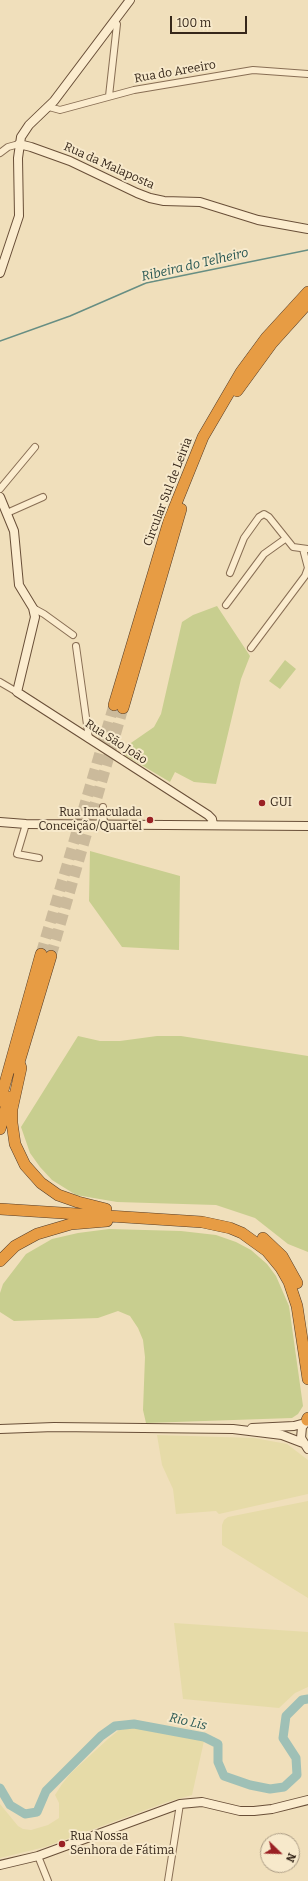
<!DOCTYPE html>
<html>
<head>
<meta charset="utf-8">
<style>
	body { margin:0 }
	#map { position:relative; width:308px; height:1881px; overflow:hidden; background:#f0dfbb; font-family:Bitter,serif }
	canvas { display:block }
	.north { position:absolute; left:260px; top:1833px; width:40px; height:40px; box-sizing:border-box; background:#f7e9cb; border:1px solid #aa9b84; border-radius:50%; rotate:113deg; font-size:11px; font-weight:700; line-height:16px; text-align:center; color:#36271a }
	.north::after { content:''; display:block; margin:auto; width:14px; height:18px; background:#9a2124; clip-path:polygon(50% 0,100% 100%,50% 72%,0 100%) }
	.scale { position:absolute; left:170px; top:16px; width:77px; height:18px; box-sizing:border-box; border:2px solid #36271a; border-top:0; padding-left:5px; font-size:12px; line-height:14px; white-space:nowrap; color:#36271a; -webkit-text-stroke:3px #f7e9cb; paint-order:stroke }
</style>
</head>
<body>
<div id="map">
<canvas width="308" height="1881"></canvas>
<div class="north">N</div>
<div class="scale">100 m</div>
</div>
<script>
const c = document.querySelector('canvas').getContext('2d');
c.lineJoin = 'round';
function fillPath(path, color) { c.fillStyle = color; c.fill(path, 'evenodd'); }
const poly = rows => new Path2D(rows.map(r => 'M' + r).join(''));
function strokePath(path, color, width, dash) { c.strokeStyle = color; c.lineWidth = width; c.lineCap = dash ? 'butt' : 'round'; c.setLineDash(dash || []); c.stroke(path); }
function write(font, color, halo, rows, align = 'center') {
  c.font = font + ' Bitter,serif'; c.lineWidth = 4; c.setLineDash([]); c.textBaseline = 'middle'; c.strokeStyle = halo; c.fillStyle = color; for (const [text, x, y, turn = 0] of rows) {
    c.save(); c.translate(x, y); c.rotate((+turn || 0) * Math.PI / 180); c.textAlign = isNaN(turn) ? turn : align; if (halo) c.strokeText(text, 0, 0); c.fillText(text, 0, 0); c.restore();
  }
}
const farmland = poly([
	[157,1435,254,1438,287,1444,308,1460,308,1494,219,1514,216,1511,176,1514,173,1489,162,1465],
	[308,1501,308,1598,222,1545,222,1525,224,1520,228,1517],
	[174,1623,308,1632,308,1687,295,1693,279,1708,183,1699],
	[129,1728,142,1728,204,1741,192,1795,167,1802,45,1847,0,1858,0,1804,18,1826,23,1829,31,1830,48,1825,59,1818,59,1803,55,1795,62,1784,71,1773,108,1739,119,1730]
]);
const green = poly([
	[217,606,250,656,241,679,216,784,194,782,175,772,170,782,123,754,128,745,154,727,161,714,182,622,193,615],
	[285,660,296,669,280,689,269,681],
	[90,851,180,876,179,950,122,947,89,901],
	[78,1036,100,1041,120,1041,157,1036,181,1036,308,1056,308,1252,288,1244,255,1218,216,1205,117,1202,76,1195,52,1180,40,1167,30,1153,21,1127],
	[109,1229,181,1231,216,1235,236,1242,251,1250,267,1264,276,1276,289,1306,303,1406,298,1414,292,1418,146,1423,143,1410,145,1357,143,1340,138,1328,130,1316,118,1311,98,1318,14,1321,0,1312,0,1293,3,1284,26,1254,52,1239,78,1233]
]);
const stream = poly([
	[0,341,70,316,146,283,308,250]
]);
const river = poly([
	[0,1788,10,1805,25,1814,37,1812,46,1791,101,1736,115,1726,134,1724,204,1737,218,1744,218,1762,224,1776,250,1785,270,1789,284,1787,297,1775,296,1758,283,1738,286,1716,302,1700,308,1699]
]);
const highwayTunnel = poly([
	[41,954,114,705],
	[51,956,123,708]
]);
const street = poly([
	[109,96,117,24,114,21],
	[49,107,60,110,134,90,253,70,308,74],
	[0,153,8,147,19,144],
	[0,489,35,447],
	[7,513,43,497],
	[230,573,244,538,259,517,264,514,269,517,293,547,308,549],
	[226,605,264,554,285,539],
	[33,608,44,614,73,635],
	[76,646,89,739],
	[251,648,305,576,308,568,303,549],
	[0,682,17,692],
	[103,807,104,825],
	[26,824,17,854,39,858],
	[38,1856,48,1881],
	[168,1881,180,1804]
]);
const secondary = poly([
	[19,144,31,147,70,161,137,193,150,198,164,201,200,202,258,220,308,229],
	[0,273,19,216,18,158,21,137,29,125,54,101,130,0],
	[0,497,14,531,19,585,33,608,35,617,17,692,208,815,212,819,213,825],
	[0,822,26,824,308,826],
	[306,1422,302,1427,301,1438,308,1449],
	[252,1428,294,1426,305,1423],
	[0,1429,54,1427,233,1429,282,1435,303,1443],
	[0,1865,38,1856,180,1804,202,1802,240,1811,254,1811,272,1809,308,1800]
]);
const highway = poly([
	[237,391,272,343,308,303],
	[114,705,169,521,203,437,241,372,266,338,308,292],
	[123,708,181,509],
	[19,1062,21,1068,12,1109,12,1123,15,1144,25,1165,41,1183,58,1195,78,1202,106,1209],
	[17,1069,51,956],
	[0,1101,41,954],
	[0,1129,9,1097],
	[0,1209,202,1222,230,1228,242,1233,267,1251,281,1268,289,1282,297,1306,308,1379],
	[263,1238,282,1256,297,1283],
	[0,1261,15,1246,37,1234,71,1224,107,1221],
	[307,1420,308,1418]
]);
const markers = [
	[262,803,4,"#9a2124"],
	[150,820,4,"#9a2124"],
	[62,1844,4,"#9a2124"]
];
const streetNames = [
	["Rua do Areeiro",175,72,-10],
	["Rua da Malaposta",109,166,24],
	["Circular Sul de Leiria",168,492,-69],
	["Rua São João",116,742,33]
];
const poiNames = [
	["GUI",270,803],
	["Rua Imaculada",142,813,"right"],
	["Conceição/Quartel",142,827,"right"],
	["Rua Nossa",70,1837],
	["Senhora de Fátima",70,1851]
];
const waterNames = [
	["Ribeira do Telheiro",195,265,-13],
	["Rio Lis",188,1722,13]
];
fillPath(farmland, '#e6dba8');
fillPath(green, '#c8ce8f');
strokePath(stream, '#678e83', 1.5);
strokePath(river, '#9fc0b6', 9);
strokePath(highwayTunnel, '#cbba9b', 11, [11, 5.5]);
strokePath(street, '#886e54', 8);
strokePath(secondary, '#694f38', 10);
strokePath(highway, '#553d29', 12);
strokePath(street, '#fbecce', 6);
strokePath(secondary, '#fbecce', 8);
strokePath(highway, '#e79c44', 11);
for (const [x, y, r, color] of markers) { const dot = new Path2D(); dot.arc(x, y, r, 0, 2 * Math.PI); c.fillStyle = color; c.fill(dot); strokePath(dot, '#f7e9cb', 1.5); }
write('12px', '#36271a', '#f7e9cb', streetNames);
write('12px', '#36271a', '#f7e9cb', poiNames, 'left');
write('italic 13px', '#285753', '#f7e9cb', waterNames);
</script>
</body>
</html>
